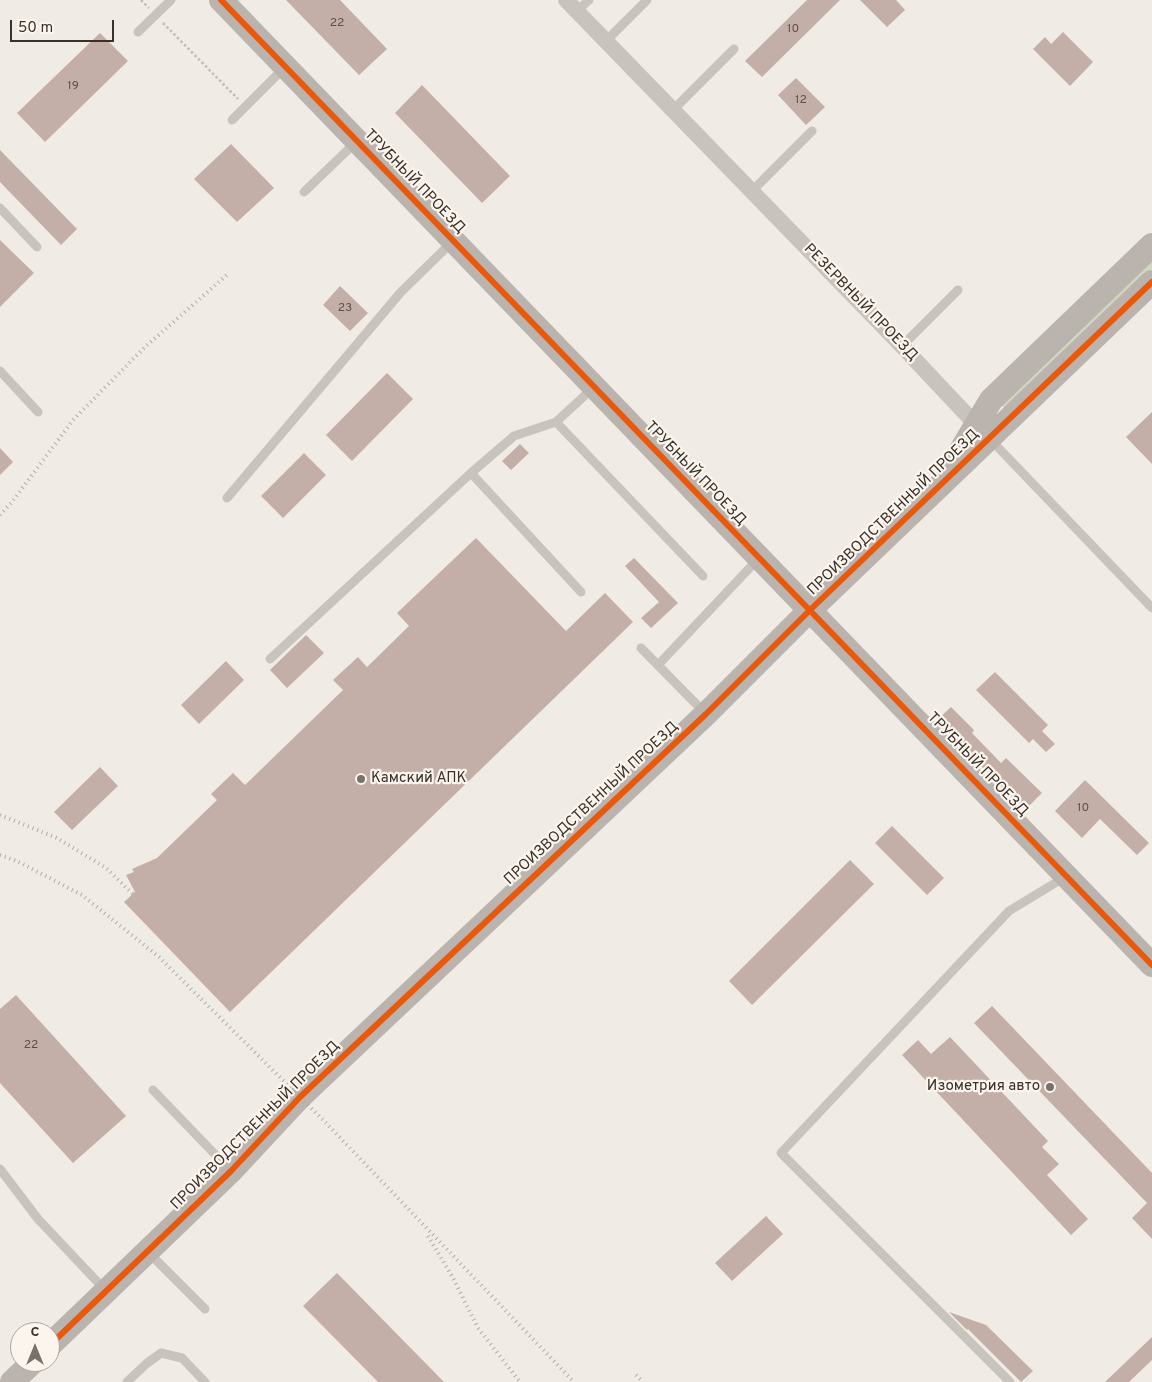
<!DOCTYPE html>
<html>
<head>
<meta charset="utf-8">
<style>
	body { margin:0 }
	#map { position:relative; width:1152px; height:1382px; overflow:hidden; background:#f0ebe5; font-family:Overpass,sans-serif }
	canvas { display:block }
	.north { position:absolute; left:10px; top:1322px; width:50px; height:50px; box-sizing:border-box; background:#fbf5ee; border:1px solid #aea6a0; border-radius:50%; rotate:0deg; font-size:14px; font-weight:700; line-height:20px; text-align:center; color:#3b302b }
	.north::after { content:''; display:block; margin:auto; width:18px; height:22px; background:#7a716c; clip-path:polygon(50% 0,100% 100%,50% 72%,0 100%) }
	.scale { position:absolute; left:10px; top:20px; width:104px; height:22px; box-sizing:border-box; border:2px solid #3b302b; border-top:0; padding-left:6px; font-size:15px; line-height:18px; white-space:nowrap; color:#3b302b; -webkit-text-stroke:4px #fbf5ee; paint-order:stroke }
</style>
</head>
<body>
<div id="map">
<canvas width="1152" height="1382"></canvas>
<div class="north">С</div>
<div class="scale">50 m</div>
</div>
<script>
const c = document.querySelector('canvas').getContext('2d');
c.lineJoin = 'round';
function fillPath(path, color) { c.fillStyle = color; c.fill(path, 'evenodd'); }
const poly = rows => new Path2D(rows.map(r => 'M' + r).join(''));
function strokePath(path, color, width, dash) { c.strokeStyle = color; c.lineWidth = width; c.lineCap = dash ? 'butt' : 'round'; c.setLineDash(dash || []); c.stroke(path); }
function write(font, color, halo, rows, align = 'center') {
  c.font = font + ' Overpass,sans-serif'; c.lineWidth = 4.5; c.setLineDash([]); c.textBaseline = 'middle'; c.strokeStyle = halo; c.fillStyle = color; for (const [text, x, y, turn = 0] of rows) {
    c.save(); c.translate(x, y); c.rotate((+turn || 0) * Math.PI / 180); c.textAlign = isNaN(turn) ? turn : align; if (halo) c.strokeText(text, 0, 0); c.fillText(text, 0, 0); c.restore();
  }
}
const green = poly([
	[1152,256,1152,269,1007,411,1000,404]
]);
const building = poly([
	[286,0,340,0,387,49,359,75],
	[807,0,840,0,762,77,745,61],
	[860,0,896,0,905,10,887,27],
	[1063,32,1093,62,1070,86,1033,49,1045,37,1051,44],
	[100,33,128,61,45,142,17,113],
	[796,78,825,107,806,125,778,95],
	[422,85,510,176,482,203,395,113],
	[231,144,274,188,237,222,194,179],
	[0,150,77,229,61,245,0,182],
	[0,240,34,273,0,307],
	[340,286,368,313,350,331,323,305],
	[387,373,413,399,352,461,326,435],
	[1152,412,1152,464,1126,437],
	[520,444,529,453,511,470,502,461],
	[0,448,13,462,0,475],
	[304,453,326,475,283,518,261,496],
	[476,538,566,631,605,593,633,622,230,1012,124,902,135,892,126,875,134,872,132,869,157,858,217,800,211,794,233,773,245,785,343,690,333,680,358,657,367,667,409,626,397,613],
	[634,558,678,603,651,628,641,618,659,602,625,566],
	[306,635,324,653,287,688,270,670],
	[226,661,244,680,199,724,181,705],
	[995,672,1048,725,1042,731,1055,744,1046,752,1033,739,1029,743,976,690],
	[951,707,974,730,972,733,1001,763,1006,758,1042,793,1025,810,936,721],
	[100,767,118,786,72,830,54,812],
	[1085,780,1149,843,1137,855,1100,819,1082,838,1055,811],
	[892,826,944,878,927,895,875,843],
	[850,860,874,884,752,1005,729,981],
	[16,995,126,1116,73,1163,0,1083,0,1009],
	[992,1006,1152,1173,1152,1239,1132,1218,1147,1203,974,1023],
	[950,1037,1048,1141,1042,1147,1059,1164,1047,1175,1088,1219,1071,1235,902,1055,918,1040,931,1054],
	[766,1216,783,1234,732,1281,715,1263],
	[337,1273,444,1382,378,1382,303,1306],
	[949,1312,986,1325,1033,1371,1021,1382,968,1329,967,1330],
	[1152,1337,1152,1360,1129,1382,1105,1382]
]);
const path = poly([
	[141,0,149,8],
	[163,23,238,99]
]);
const lane = poly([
	[577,11,589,0],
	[138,32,171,0],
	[606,41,647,0],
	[673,110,734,49],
	[232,120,285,67],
	[752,191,812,131],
	[304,192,357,141],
	[0,208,37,247],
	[902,346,958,290],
	[0,371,38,412],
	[556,422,703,576],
	[990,439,1152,608],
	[471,473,581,592],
	[227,498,401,292,453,241],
	[641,648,706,714],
	[270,659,471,473,514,436,556,422,594,387],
	[658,665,759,558],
	[153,1090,231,1171],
	[0,1169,38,1219,106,1291],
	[149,1253,205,1309],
	[127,1382,146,1364,161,1353,182,1358,205,1382],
	[1010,1382,781,1153,1009,911,1065,877]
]);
const street = poly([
	[566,0,902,346,983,432]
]);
const secondary = poly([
	[221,0,1152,965],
	[954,462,991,400,1152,245],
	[50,1345,231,1171,300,1097,706,714,810,610,1152,282],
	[12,1382,33,1362]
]);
const rail = poly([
	[0,515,12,502,73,420,145,347,228,274],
	[0,815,57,838,106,868,135,896],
	[0,855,17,861,82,895,159,957,326,1123,574,1382],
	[428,1236,452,1276,478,1328,520,1382],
	[636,1375,643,1382]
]);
const cycleway = poly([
	[221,0,1152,965],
	[50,1345,231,1171,300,1097,706,714,810,610,1152,282]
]);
const markers = [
	[361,779,5,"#7a716c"],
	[1050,1087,5,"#7a716c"]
];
const numberNames = [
	["22",337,24],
	["10",793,30],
	["19",73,87],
	["12",801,101],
	["23",345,309],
	["10",1083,809],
	["22",31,1046]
];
const streetNames = [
	["ТРУБНЫЙ ПРОЕЗД",414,182,46],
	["РЕЗЕРВНЫЙ ПРОЕЗД",860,303,46],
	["ТРУБНЫЙ ПРОЕЗД",695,474,46],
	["ПРОИЗВОДСТВЕННЫЙ ПРОЕЗД",894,513,-44],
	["ТРУБНЫЙ ПРОЕЗД",977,765,46],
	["ПРОИЗВОДСТВЕННЫЙ ПРОЕЗД",592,804,-43],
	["ПРОИЗВОДСТВЕННЫЙ ПРОЕЗД",256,1126,-45]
];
const poiNames = [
	["Камский АПК",371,779],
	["Изометрия авто",1040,1087,"right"]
];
fillPath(green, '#d1d6bf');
fillPath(building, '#c3afa7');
strokePath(path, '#c2bbb6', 2.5, [2.5, 2.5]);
strokePath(lane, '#c9c3be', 9);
strokePath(street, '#c9c3be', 16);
strokePath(secondary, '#bab3ae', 24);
strokePath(rail, '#b1aca8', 4, [1, 4]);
strokePath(cycleway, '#e8590c', 6);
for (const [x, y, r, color] of markers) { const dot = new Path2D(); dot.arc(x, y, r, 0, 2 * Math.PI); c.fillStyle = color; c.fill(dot); strokePath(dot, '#fbf5ee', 2); }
write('12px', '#5d504a', null, numberNames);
write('15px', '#3b302b', '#fbf5ee', streetNames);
write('15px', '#3b302b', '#fbf5ee', poiNames, 'left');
</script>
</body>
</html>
